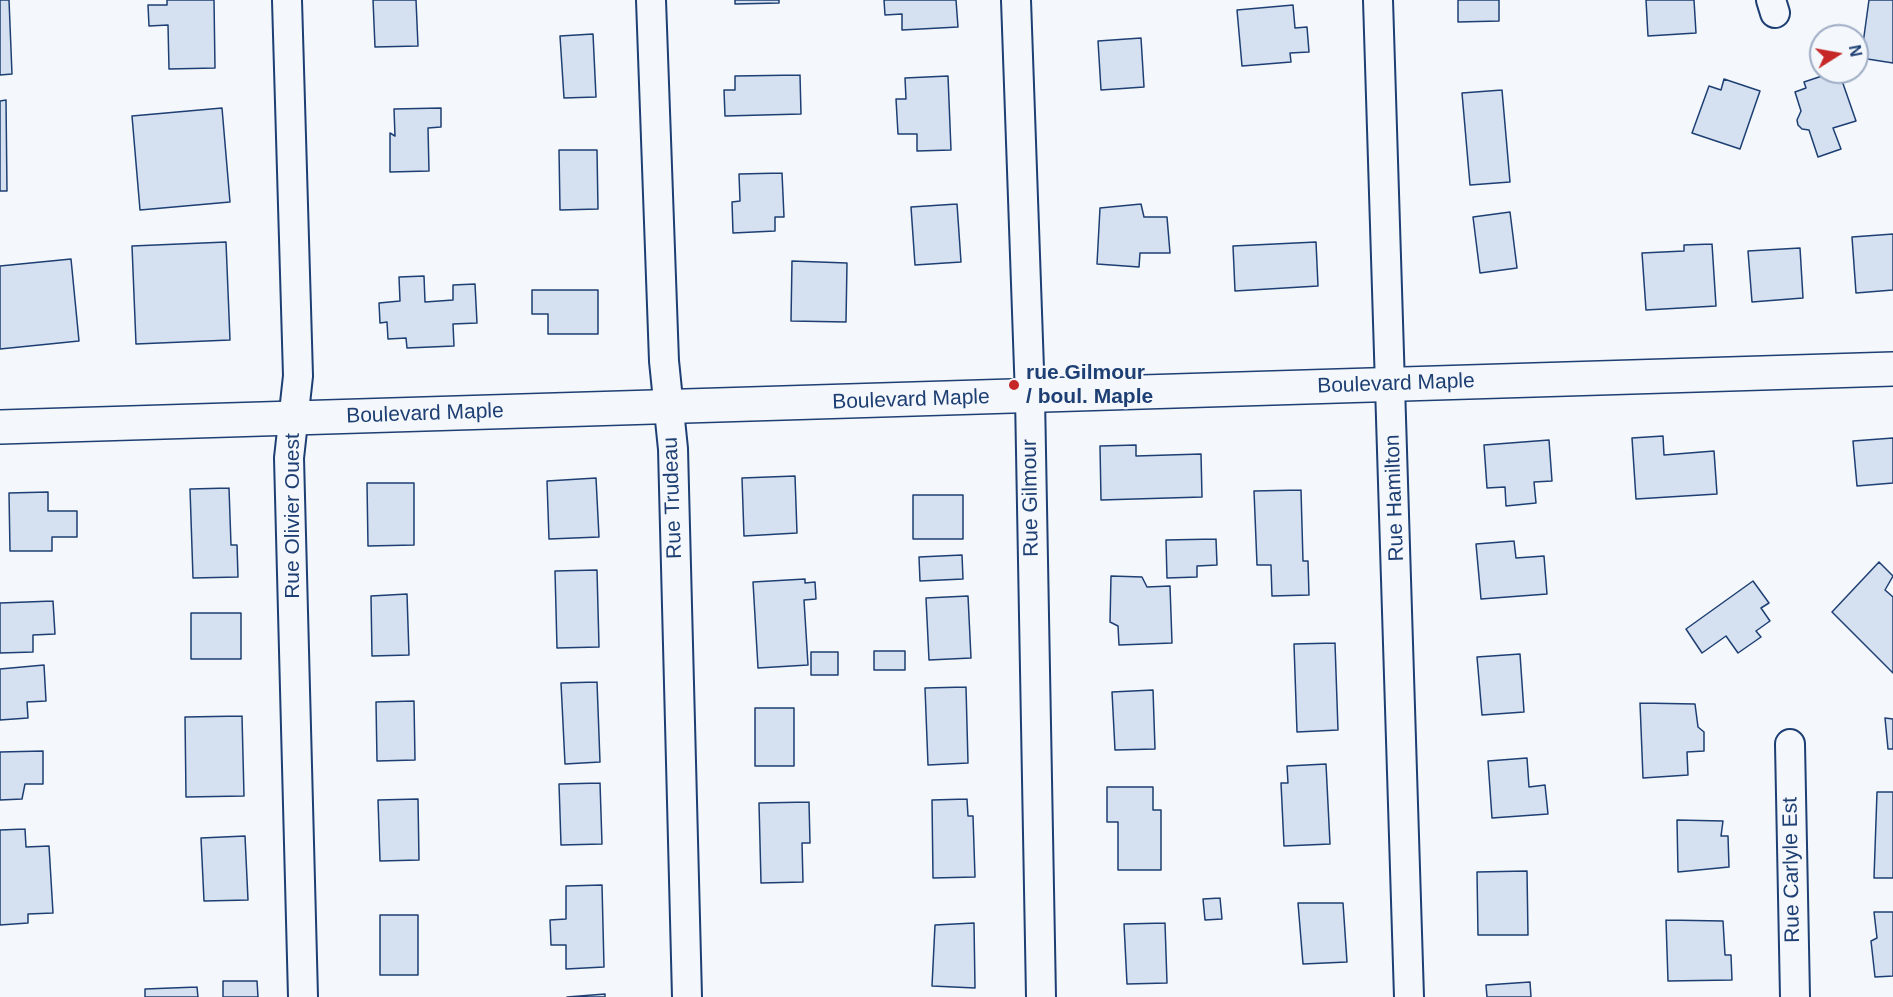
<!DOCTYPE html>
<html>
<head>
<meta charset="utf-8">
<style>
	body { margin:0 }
	#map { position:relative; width:1893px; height:997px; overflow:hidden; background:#f4f7fb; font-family:Helvetica,sans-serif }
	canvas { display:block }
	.north { position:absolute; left:1809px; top:24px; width:60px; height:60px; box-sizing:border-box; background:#f4f7fb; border:2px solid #9eadc5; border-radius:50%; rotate:79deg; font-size:16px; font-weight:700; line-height:24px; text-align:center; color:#1d3f73 }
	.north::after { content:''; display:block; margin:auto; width:21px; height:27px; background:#c62828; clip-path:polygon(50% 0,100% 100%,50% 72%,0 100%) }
</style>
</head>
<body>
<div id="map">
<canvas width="1893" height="997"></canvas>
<div class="north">N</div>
</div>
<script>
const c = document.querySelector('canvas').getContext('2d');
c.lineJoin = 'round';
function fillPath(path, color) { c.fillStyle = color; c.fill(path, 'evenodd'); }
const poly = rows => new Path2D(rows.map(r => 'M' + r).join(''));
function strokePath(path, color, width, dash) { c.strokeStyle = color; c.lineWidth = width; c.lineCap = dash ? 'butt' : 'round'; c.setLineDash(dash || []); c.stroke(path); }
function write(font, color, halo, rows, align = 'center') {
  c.font = font + ' Helvetica,sans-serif'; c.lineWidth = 4.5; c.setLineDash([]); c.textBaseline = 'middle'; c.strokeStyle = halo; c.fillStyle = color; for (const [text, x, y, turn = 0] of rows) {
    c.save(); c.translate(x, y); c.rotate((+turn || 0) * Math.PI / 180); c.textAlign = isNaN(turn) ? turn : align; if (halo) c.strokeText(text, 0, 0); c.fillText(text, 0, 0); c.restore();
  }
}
const building = poly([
	[0,0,9,0,12,74,0,75,0,0],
	[167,0,214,0,215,68,169,69,168,25,149,26,148,5,167,5,167,0],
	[373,0,416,0,418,46,375,47,373,0],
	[735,0,779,0,779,3,735,4,735,0],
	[884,0,956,0,958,27,902,30,902,14,885,15,884,0],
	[1458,0,1499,0,1499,21,1458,22,1458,0],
	[1646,0,1694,0,1696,33,1648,36,1646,0],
	[1869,0,1893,0,1893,63,1861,58,1869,0],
	[1293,5,1295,28,1307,27,1309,52,1290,53,1291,62,1242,66,1237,10,1293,5],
	[593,34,596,97,564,98,560,36,593,34],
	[1141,38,1144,87,1101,90,1098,41,1141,38],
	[1834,72,1839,72,1856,121,1833,128,1841,149,1818,157,1809,130,1802,129,1798,125,1797,120,1801,111,1795,92,1806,88,1804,82,1834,72],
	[800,75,801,114,725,116,724,90,735,90,735,76,800,75],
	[948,76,951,150,917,151,917,134,898,134,896,99,906,99,905,78,948,76],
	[1724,79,1760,91,1740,149,1692,133,1709,86,1721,90,1724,79],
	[1502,90,1510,182,1470,185,1462,93,1502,90],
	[6,100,7,191,0,191,0,101,6,100],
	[222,108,230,202,140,210,132,116,222,108],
	[441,108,441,127,428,128,429,171,390,172,390,133,395,136,394,109,441,108],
	[559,150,597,150,598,209,560,210,559,150],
	[782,173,784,217,775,217,775,231,733,233,732,202,740,201,739,174,782,173],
	[957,204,961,262,915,265,911,207,957,204],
	[1141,204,1144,217,1167,217,1170,253,1140,253,1139,267,1097,264,1100,208,1141,204],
	[1510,212,1517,268,1480,273,1473,217,1510,212],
	[1893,234,1893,290,1856,293,1852,237,1893,234],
	[226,242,230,340,136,344,132,246,226,242],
	[1316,242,1318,286,1235,291,1233,246,1316,242],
	[1712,244,1716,306,1646,310,1642,253,1684,251,1684,245,1712,244],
	[1800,248,1803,298,1752,302,1748,251,1800,248],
	[71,259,79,341,0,349,0,266,71,259],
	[792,261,847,263,846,322,791,321,792,261],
	[424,276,425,302,453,300,453,285,475,284,477,323,453,324,454,346,407,348,406,338,388,339,387,322,380,323,379,303,400,301,399,277,424,276],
	[532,290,598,290,598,334,548,334,548,314,532,314,532,290],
	[1663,436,1664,455,1714,451,1717,494,1636,499,1632,438,1663,436],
	[1893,438,1893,483,1857,486,1853,441,1893,438],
	[1549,440,1552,481,1534,482,1536,503,1506,506,1505,487,1487,488,1484,445,1549,440],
	[1136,445,1136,456,1201,454,1202,497,1101,500,1100,446,1136,445],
	[795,476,797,533,744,536,742,478,795,476],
	[596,478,599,537,549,539,547,481,596,478],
	[367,483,414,483,414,545,368,546,367,483],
	[229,488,231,545,237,545,238,577,193,578,190,489,229,488],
	[1301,490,1303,561,1308,561,1309,595,1272,596,1271,565,1257,565,1254,491,1301,490],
	[48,492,48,511,77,511,77,537,52,537,52,551,10,551,9,493,48,492],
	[913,495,963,495,963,539,913,539,913,495],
	[1216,539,1217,565,1197,566,1197,577,1167,578,1166,540,1216,539],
	[1514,541,1516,558,1544,556,1547,594,1481,599,1476,544,1514,541],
	[962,555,963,579,920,581,919,557,962,555],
	[1879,562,1893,576,1885,590,1893,597,1893,673,1832,612,1879,562],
	[597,570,599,647,557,648,555,571,597,570],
	[1111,576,1142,577,1147,587,1170,586,1172,643,1119,645,1118,626,1110,622,1111,576],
	[805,579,805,583,815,582,816,599,804,600,808,665,758,668,753,582,805,579],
	[1753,581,1769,603,1761,608,1770,621,1756,631,1761,637,1738,653,1726,636,1702,653,1686,629,1753,581],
	[407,594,409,655,372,656,371,596,407,594],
	[968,596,971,658,929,660,926,598,968,596],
	[53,601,55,634,33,635,33,652,0,653,0,603,53,601],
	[191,613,241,613,241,659,191,659,191,613],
	[1335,643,1338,730,1297,732,1294,644,1335,643],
	[874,651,905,651,905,670,874,670,874,651],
	[811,652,838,652,838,675,811,675,811,652],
	[1520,654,1524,712,1482,715,1477,657,1520,654],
	[44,665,46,701,27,702,28,718,0,720,0,669,44,665],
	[597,682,600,762,565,764,561,683,597,682],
	[966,687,968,763,928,765,925,688,966,687],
	[1153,690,1155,749,1115,750,1112,692,1153,690],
	[414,701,415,760,377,761,376,702,414,701],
	[1640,703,1695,704,1698,727,1704,732,1704,751,1687,752,1688,775,1643,778,1640,703],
	[755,708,794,708,794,766,755,766,755,708],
	[242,716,244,796,186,797,185,717,242,716],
	[1885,718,1893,719,1893,749,1888,749,1885,718],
	[43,751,43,784,25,784,22,799,0,800,0,752,43,751],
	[1527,758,1529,787,1545,785,1548,814,1492,818,1488,761,1527,758],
	[1326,764,1330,844,1284,846,1281,783,1288,783,1287,766,1326,764],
	[600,783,602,844,561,845,559,784,600,783],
	[1107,787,1153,787,1153,810,1161,810,1161,870,1118,870,1118,822,1107,822,1107,787],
	[1877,792,1893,792,1893,878,1874,878,1877,792],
	[418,799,419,860,380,861,378,800,418,799],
	[967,799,968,816,973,816,975,877,933,878,932,800,967,799],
	[809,802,810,843,802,843,803,882,761,883,759,803,809,802],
	[1677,820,1723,821,1721,836,1728,836,1729,867,1678,872,1677,820],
	[25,829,26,847,49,846,53,913,28,914,28,923,0,925,0,830,25,829],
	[245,836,248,900,204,901,201,838,245,836],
	[1527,871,1528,935,1478,935,1477,872,1527,871],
	[602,885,604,967,566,969,566,945,551,945,550,920,566,919,566,886,602,885],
	[1220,898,1222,919,1205,920,1203,899,1220,898],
	[1298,903,1343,903,1347,962,1303,964,1298,903],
	[1874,912,1893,912,1893,976,1875,977,1871,941,1877,938,1874,912],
	[380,915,418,915,418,975,380,975,380,915],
	[1666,920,1723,921,1725,955,1731,955,1732,980,1668,981,1666,920],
	[974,923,975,988,932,986,935,925,974,923],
	[1165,923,1167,983,1127,984,1124,924,1165,923],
	[223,981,257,981,258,997,223,997,223,981],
	[1530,982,1531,997,1487,997,1486,985,1530,982],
	[197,987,198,997,145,997,145,989,197,987],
	[605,994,605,997,567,997,605,994]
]);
const minor = poly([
	[287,0,298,376,289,458,303,997],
	[651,0,664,361,673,449,687,997],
	[1016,0,1030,397,1041,997],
	[1378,0,1409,997],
	[1771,0,1775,13],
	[1790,744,1795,997]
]);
const tertiary = poly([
	[0,427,1893,369]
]);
const markers = [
	[1014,385,6,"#c62828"]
];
const poiNames = [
	["rue Gilmour",1026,373],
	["/ boul. Maple",1026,397]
];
const streetNames = [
	["Boulevard Maple",1396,384,-2],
	["Boulevard Maple",911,400,-2],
	["Boulevard Maple",425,414,-2],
	["Rue Trudeau",673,498,-92],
	["Rue Gilmour",1031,498,-91],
	["Rue Hamilton",1395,498,-92],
	["Rue Olivier Ouest",293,516,-90],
	["Rue Carlyle Est",1792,870,-91]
];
fillPath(building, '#d5e0f0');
strokePath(building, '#1d3f73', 1.5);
strokePath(minor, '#1d3f73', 32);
strokePath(tertiary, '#1d3f73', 36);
strokePath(minor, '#f4f7fb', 28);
strokePath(tertiary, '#f4f7fb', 33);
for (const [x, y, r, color] of markers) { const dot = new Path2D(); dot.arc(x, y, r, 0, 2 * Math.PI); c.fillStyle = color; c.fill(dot); strokePath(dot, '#f4f7fb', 2); }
write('bold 21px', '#1d3f73', '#f4f7fb', poiNames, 'left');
write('21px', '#1d3f73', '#f4f7fb', streetNames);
</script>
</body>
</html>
